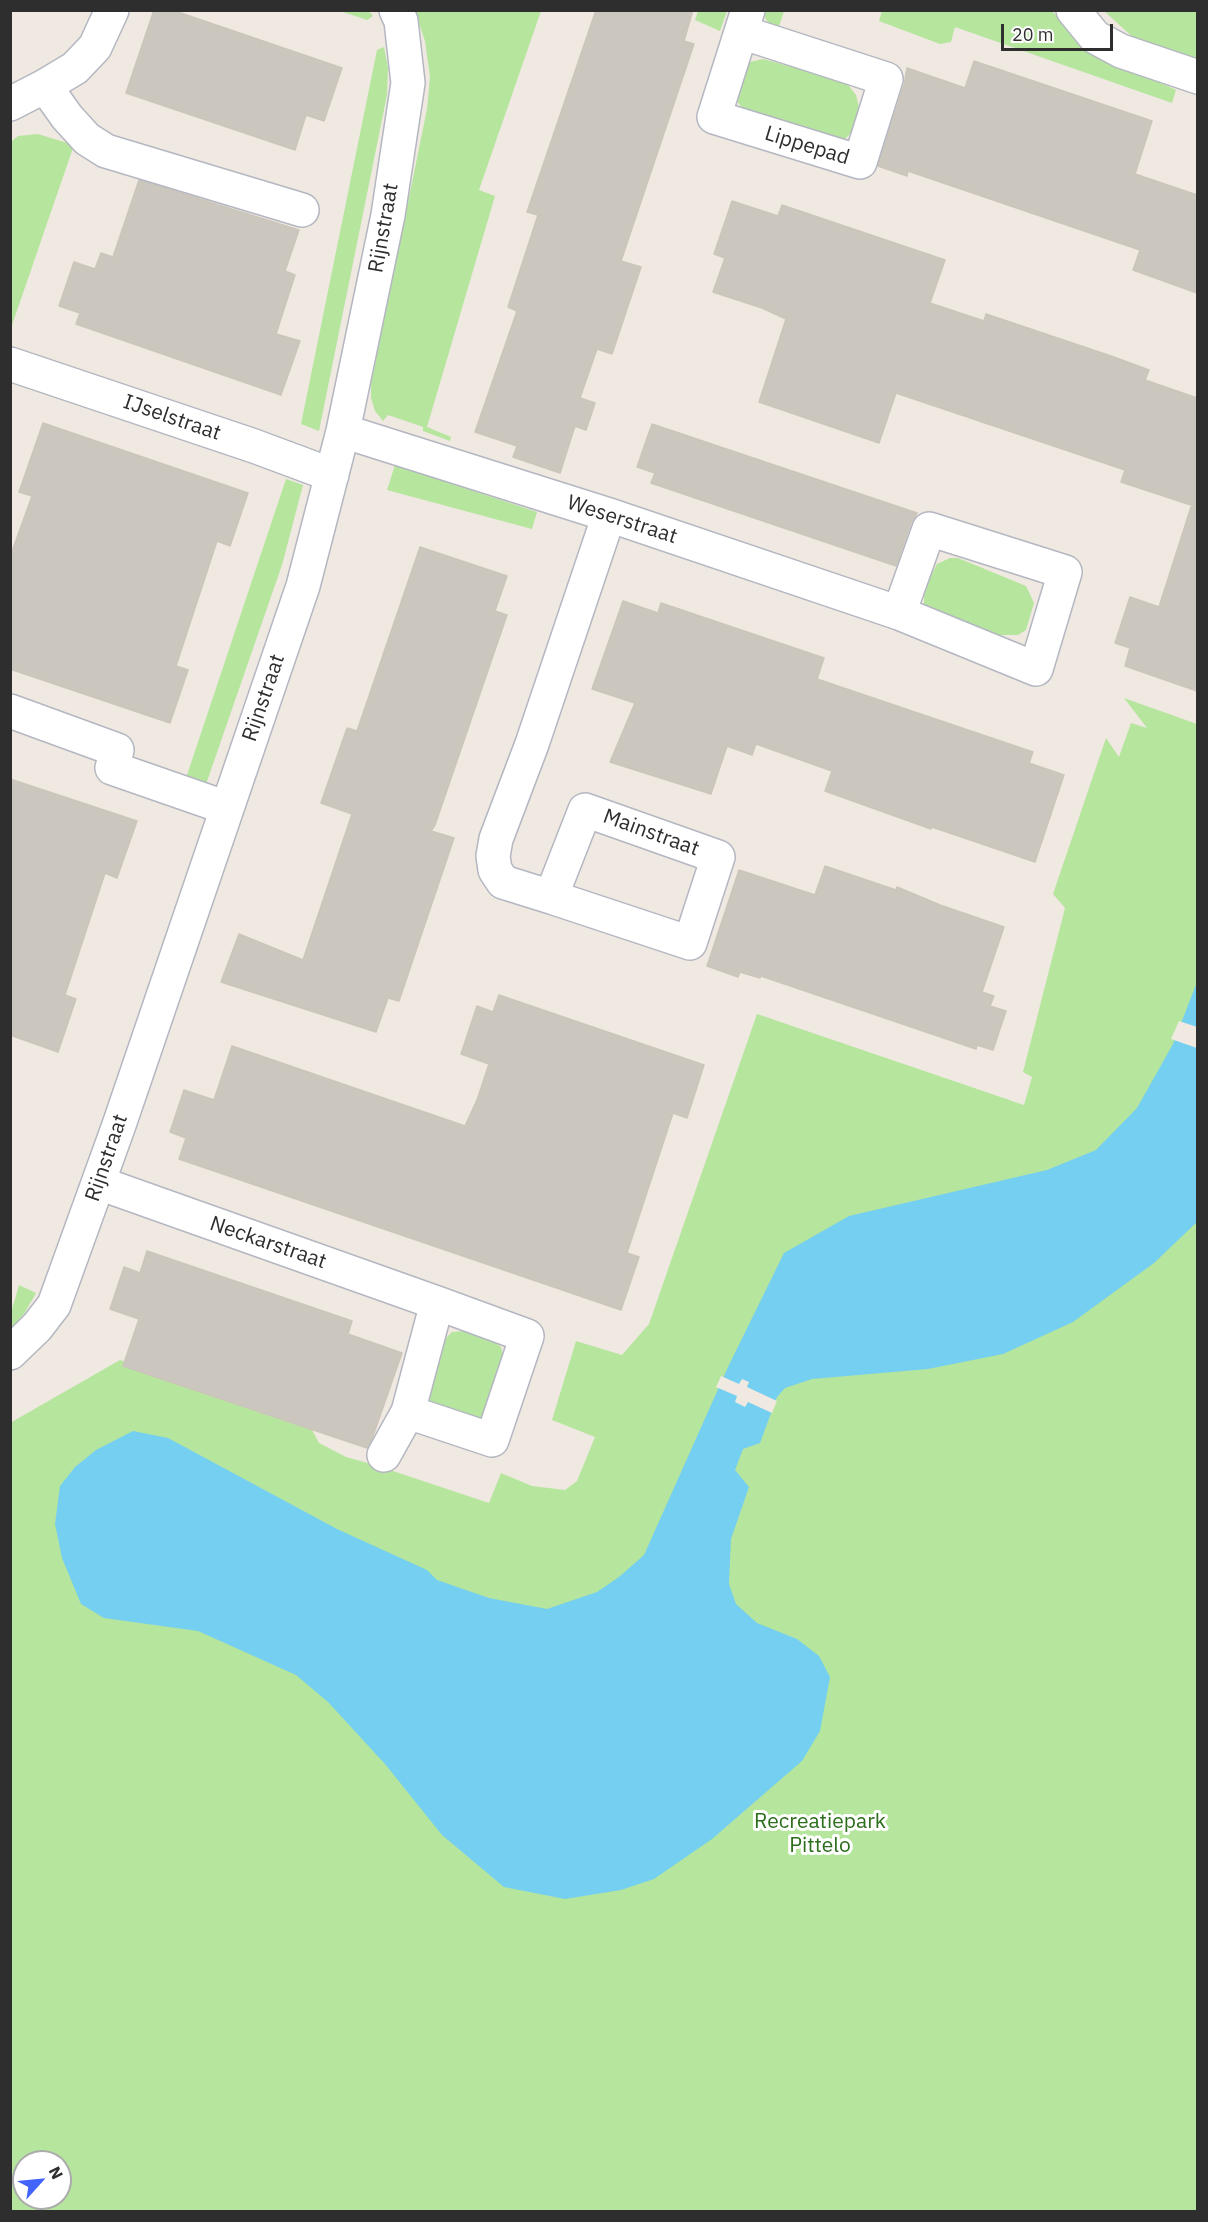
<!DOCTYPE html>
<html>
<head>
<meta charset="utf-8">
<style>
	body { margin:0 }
	#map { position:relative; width:1208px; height:2222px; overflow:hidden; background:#efe9e1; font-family:"IBM Plex Sans",sans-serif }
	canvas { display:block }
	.frame { position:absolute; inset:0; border:12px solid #2e2e2e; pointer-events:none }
	.north { position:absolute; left:12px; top:2150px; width:60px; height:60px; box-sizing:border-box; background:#fff; border:2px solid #ababab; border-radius:50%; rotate:63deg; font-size:16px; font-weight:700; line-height:24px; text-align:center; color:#2e2e2e }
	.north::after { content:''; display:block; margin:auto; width:21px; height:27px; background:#4264fb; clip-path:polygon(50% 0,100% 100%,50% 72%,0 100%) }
	.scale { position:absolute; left:1001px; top:24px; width:112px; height:27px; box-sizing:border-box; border:3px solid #2e2e2e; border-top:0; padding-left:8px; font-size:18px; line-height:21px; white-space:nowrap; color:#2e2e2e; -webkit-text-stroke:4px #fff; paint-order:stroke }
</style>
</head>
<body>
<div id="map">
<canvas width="1208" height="2222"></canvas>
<div class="frame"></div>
<div class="north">N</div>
<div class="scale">20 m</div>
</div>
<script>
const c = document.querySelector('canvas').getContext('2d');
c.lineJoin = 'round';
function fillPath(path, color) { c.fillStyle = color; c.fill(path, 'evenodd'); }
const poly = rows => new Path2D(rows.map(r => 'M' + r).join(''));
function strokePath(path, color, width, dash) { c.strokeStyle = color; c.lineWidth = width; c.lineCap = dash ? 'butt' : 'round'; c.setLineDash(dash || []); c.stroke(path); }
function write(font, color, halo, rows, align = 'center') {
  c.font = font + ' "IBM Plex Sans",sans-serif'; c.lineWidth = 6; c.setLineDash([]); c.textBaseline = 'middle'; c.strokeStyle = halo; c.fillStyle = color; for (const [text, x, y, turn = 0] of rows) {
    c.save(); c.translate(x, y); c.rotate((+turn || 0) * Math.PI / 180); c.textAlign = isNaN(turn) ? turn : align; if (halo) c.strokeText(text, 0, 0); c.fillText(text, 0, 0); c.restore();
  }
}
const green = poly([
	[340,11,369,11,373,16,367,20],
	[415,11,541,11,479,190,495,196,427,427,451,437,450,441,423,431,423,427,388,415,383,421,375,411,371,398,371,384,427,109,430,77,425,41],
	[698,11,727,11,720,31,695,20],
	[764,11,784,11,778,30,769,24,764,16],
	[882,11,1052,11,1086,47,1176,90,1172,103,955,27,951,42,940,44,879,21],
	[1104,11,1197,11,1197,64,1136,40],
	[384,47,388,68,387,95,319,431,301,424,377,50],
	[763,59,846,82,856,95,859,107,852,132,842,142,744,110,736,100,744,67,750,62],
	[38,134,74,145,11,328,11,142,18,136],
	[395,465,537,512,532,529,387,490],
	[286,479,303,485,282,565,205,787,185,781],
	[950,558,958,558,1026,586,1034,603,1026,630,1018,635,996,635,932,613,924,604,924,589,937,564],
	[1124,698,1197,724,1197,2211,11,2211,10,1423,120,1360,311,1428,319,1443,346,1457,375,1465,489,1503,501,1473,532,1486,565,1490,577,1481,595,1437,552,1420,576,1341,622,1355,649,1324,757,1014,1024,1105,1032,1077,1023,1072,1065,908,1053,894,1106,738,1119,757,1131,723,1147,728],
	[24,2162,60,2162,60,2198,24,2198],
	[19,1285,36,1293,24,1314,11,1328,11,1313],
	[463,1331,472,1332,494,1341,501,1347,505,1361,489,1413,478,1421,431,1405,426,1394,445,1339,452,1332]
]);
const water = poly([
	[1197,982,1197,1222,1154,1263,1073,1322,1003,1354,928,1369,812,1379,785,1388,777,1397,760,1443,743,1449,735,1470,749,1487,731,1539,729,1584,736,1604,757,1623,797,1639,819,1656,830,1677,820,1731,802,1761,712,1839,654,1879,621,1890,565,1899,504,1887,442,1835,385,1764,328,1702,296,1675,198,1631,104,1618,81,1604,62,1558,55,1524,60,1486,75,1467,96,1450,133,1431,168,1438,337,1529,427,1570,437,1580,489,1598,547,1609,597,1592,619,1577,644,1555,728,1367,784,1253,849,1216,1047,1170,1096,1150,1137,1108,1173,1044]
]);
const pier = poly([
	[1179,1021,1197,1027,1197,1048,1171,1039],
	[721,1376,739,1384,742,1379,749,1382,747,1387,777,1401,772,1413,748,1402,745,1407,735,1402,737,1396,716,1387]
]);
const building = poly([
	[154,10,172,10,342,68,324,121,306,115,295,150,126,93,154,10],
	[596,10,693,10,684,41,694,44,621,261,641,267,612,354,597,349,580,398,595,403,586,430,575,426,560,473,513,457,517,446,475,432,517,311,508,307,538,215,527,212,596,10],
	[974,61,1152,121,1135,174,1197,195,1197,293,1133,270,1140,250,908,171,907,176,878,166,904,85,907,68,965,88,974,61],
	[139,180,299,230,285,271,295,275,276,334,300,341,281,395,76,324,80,313,59,306,74,262,95,269,101,253,113,257,139,180],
	[732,201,778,216,782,205,945,260,930,303,984,321,986,314,1111,356,1149,370,1145,380,1197,398,1197,507,1121,482,1125,470,896,393,879,443,759,402,786,319,762,308,713,292,725,258,714,254,732,201],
	[43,423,248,493,230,546,217,541,176,666,188,670,170,723,10,669,10,557,32,496,19,492,43,423],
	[652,424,917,513,911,523,896,566,651,483,655,473,637,467,652,424],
	[1191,507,1197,508,1197,691,1125,666,1130,648,1115,643,1130,597,1159,607,1191,507],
	[420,547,507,576,495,611,507,615,435,825,431,831,454,838,399,1001,388,998,376,1032,221,982,239,934,303,960,352,814,321,803,347,728,357,731,420,547],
	[623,601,658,613,661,603,824,658,817,679,1033,752,1029,763,1064,775,1035,862,932,827,931,829,825,791,832,771,756,744,752,755,727,746,711,794,610,762,635,703,592,689,623,601],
	[10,779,137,821,117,878,105,873,65,995,76,999,58,1052,10,1035,10,779],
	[825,866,896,890,897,887,940,905,1004,927,982,992,994,996,990,1006,1006,1011,993,1050,977,1045,976,1049,761,976,760,978,740,972,738,977,707,966,739,870,815,895,825,866],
	[499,995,704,1065,687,1118,673,1113,627,1253,639,1257,621,1310,179,1159,186,1138,170,1132,184,1090,214,1100,232,1046,465,1126,477,1100,489,1064,461,1054,477,1006,493,1012,499,995],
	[147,1251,352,1321,348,1334,402,1353,373,1436,367,1448,123,1366,139,1319,110,1309,124,1267,140,1273,147,1251]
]);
const minor = poly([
	[1073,10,1095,37,1121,51,1198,77],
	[741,32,886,79,860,162,714,117,748,10],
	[45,86,75,68,95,47,112,10],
	[10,104,45,86,67,117,87,139,106,151,302,210],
	[10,364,254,446,332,475],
	[343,431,609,515,899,613,1036,669,1065,572,929,529,899,613],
	[10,711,117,750,112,768,227,808],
	[551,897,690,943,718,857,585,810,551,897,503,882,495,870,493,856,496,839,532,744,609,515],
	[99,1183,437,1303,527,1336,492,1440,408,1412,437,1303],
	[10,1353,37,1327,54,1305,119,1125,303,586,343,431,388,215,408,83,401,21,396,10],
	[384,1455,408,1412]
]);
const streetNames = [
	["Lippepad",807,146,17],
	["Rijnstraat",384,228,-80],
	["IJselstraat",172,418,19],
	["Weserstraat",622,520,18],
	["Rijnstraat",264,698,-71],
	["Mainstraat",651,833,20],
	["Rijnstraat",107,1158,-71],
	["Neckarstraat",268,1243,19]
];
const parkNames = [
	["Recreatiepark",820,1822],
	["Pittelo",820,1846]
];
fillPath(green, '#b6e59e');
fillPath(water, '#75cff0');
fillPath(pier, '#efe9e1');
fillPath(building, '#cbc7bf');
strokePath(building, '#cbc5ba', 1.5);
strokePath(minor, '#b4b7c1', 36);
strokePath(minor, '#fff', 33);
write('21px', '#2e2e2e', '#fff', streetNames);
write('21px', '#2c6e1b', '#fff', parkNames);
</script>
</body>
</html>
